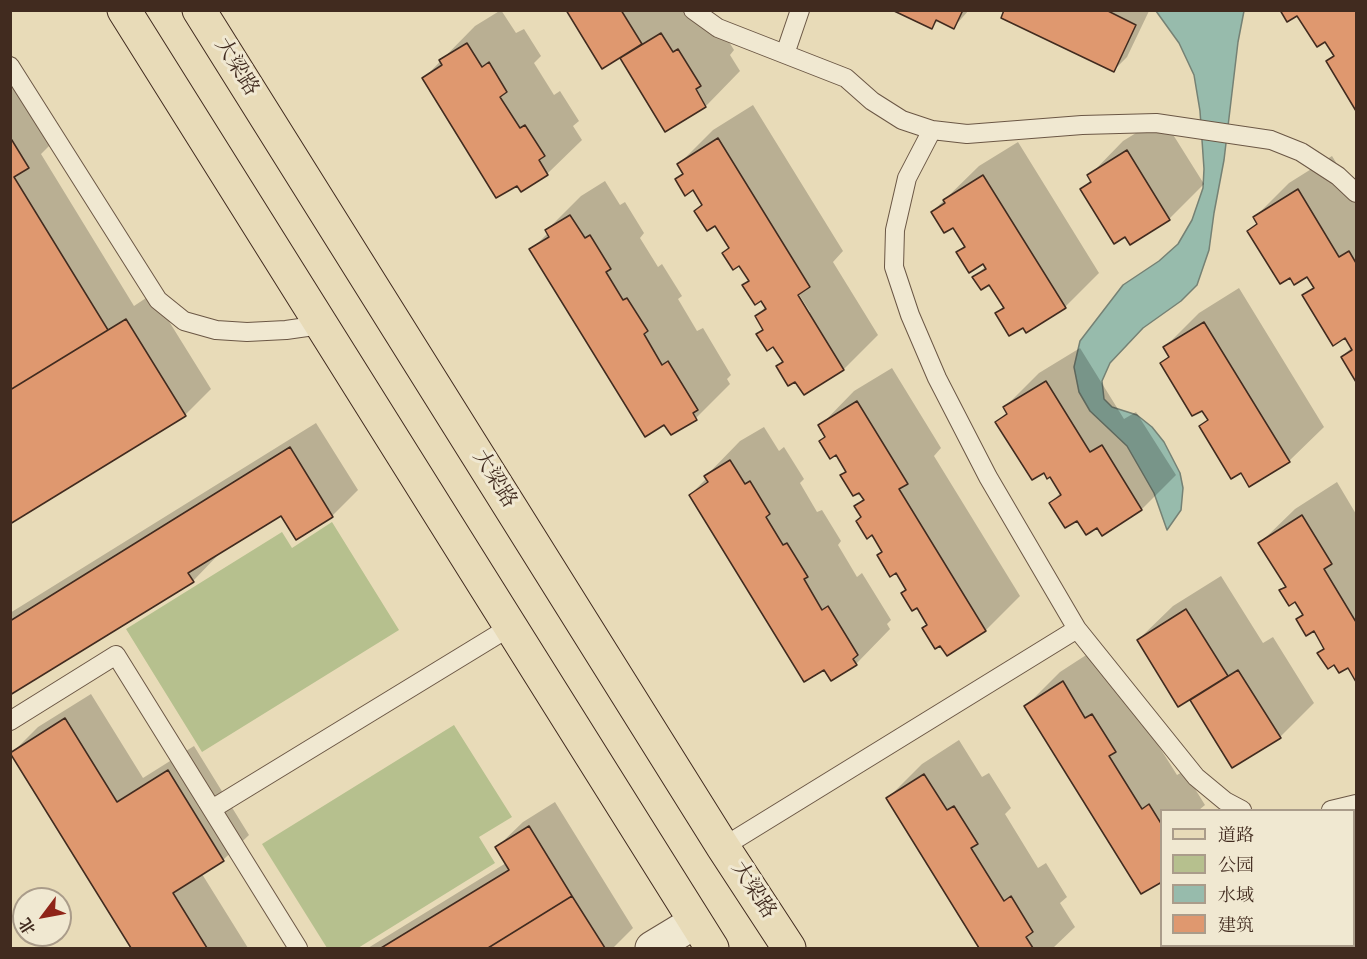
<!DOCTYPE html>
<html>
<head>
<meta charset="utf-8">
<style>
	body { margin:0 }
	#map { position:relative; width:1367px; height:959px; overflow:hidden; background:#e8dbb8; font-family:Vollkorn,"Noto Serif SC",serif }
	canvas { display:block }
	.frame { position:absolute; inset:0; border:12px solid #412b1f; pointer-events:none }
	.legend { position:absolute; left:1160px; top:809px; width:195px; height:138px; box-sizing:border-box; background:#f0e8d1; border:2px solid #aa9c8a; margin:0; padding:8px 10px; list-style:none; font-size:18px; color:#412b1f }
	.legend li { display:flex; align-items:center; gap:12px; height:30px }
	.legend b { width:30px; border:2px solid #aa9c8a }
	.north { position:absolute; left:12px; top:887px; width:60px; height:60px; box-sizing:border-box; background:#f0e8d1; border:2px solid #aa9c8a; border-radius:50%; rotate:238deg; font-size:16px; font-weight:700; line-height:24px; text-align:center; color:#412b1f }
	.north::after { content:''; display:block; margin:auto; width:21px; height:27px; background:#8f2418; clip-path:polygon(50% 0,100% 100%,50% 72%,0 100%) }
</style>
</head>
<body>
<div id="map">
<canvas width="1367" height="959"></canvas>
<div class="frame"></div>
<ul class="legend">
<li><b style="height:8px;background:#e8dbb8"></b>道路</li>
<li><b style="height:16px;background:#b6c08e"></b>公园</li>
<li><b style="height:16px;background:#97bbac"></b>水域</li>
<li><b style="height:16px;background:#df986f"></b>建筑</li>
</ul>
<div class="north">北</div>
</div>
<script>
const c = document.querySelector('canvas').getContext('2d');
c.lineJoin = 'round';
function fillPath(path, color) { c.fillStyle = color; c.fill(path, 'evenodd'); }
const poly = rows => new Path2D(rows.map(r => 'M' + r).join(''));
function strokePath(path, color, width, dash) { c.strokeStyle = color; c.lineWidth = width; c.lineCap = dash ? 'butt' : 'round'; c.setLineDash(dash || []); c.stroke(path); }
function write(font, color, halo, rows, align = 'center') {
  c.font = font + ' Vollkorn,"Noto Serif SC",serif'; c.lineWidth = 6; c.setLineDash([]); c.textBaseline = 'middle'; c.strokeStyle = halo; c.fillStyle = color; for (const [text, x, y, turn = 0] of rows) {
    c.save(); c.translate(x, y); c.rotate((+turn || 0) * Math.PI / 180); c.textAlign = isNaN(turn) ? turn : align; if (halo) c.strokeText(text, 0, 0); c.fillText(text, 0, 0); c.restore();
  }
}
const green = poly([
	[332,522,399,630,202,752,126,629,282,532,292,548],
	[454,725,512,817,479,837,495,863,358,948,327,948,262,844]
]);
const water = poly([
	[1156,11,1244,11,1238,42,1224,160,1214,213,1209,250,1197,285,1181,301,1143,328,1110,363,1102,381,1104,399,1112,407,1137,415,1152,427,1164,442,1180,473,1183,488,1181,510,1167,530,1154,493,1127,446,1090,411,1079,392,1074,367,1080,341,1123,285,1159,261,1178,244,1192,220,1203,188,1204,169,1200,111,1194,75,1179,43,1156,11]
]);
const shadow = poly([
	[501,10,516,33,524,29,541,56,534,63,554,95,560,91,579,121,573,126,582,140,547,174,424,78,475,26],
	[568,10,702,10,713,16,734,50,730,55,740,71,706,106,666,130,620,56],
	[896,10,969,10,954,27,939,20,931,27],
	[1006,10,1147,10,1149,11,1127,57,1114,70],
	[1282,10,1356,10,1356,108,1328,61,1335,54,1326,40,1298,14],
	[10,71,54,141,41,154,134,306,152,294,211,389,185,415,10,522],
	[753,105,843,251,833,262,878,335,844,369,804,393,796,380,778,366,784,360,774,345,758,334,764,328,757,316,766,306,762,299,744,285,750,279,740,264,724,253,730,247,715,224,696,211,703,204,694,188,677,179,684,172,679,164,713,130],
	[795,288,810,312,808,314,793,289],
	[1162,117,1204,184,1170,218,1131,243,1082,189,1091,180,1089,176,1123,141],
	[1018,142,1099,273,1065,307,1024,326,997,313,1004,306,989,282,974,277,986,266,984,262,958,252,965,245,953,226,932,212,979,166],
	[1332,156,1356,195,1356,380,1342,357,1352,347,1346,336,1304,296,1314,286,1308,275,1249,231,1258,222,1255,217,1289,183],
	[605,181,620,205,625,202,644,233,640,238,658,267,662,264,682,296,678,299,697,331,703,328,731,375,727,379,730,384,696,418,531,250,548,233,546,231,581,196],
	[1239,288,1324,427,1289,461,1241,471,1200,427,1209,418,1162,363,1170,355,1165,347,1199,313],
	[1080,348,1124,419,1136,412,1176,475,1142,509,1078,519,1051,503,1061,492,1051,475,997,422,1007,412,1005,407,1039,373],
	[892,368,941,448,934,456,1020,596,986,630,947,654,924,628,928,624,856,506,864,498,842,475,847,470,837,453,821,441,826,436,820,426,854,391],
	[316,423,358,490,332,516,281,514,217,553,218,555,193,581,10,694,10,613],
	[764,427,779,451,784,447,804,479,800,483,817,512,822,510,841,541,838,545,857,577,862,573,891,620,887,624,890,629,856,664,690,495,707,478,706,476,740,441],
	[1337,482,1356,514,1356,679,1348,666,1335,663,1319,653,1325,647,1314,629,1298,619,1304,613,1296,600,1281,591,1287,585,1260,543,1295,509],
	[1221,576,1263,643,1273,637,1314,703,1280,737,1232,766,1190,698,1138,640,1173,606],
	[1097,648,1177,775,1184,771,1205,805,1199,810,1162,810,1162,880,1026,706,1060,672],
	[91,694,143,778,194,746,249,835,223,860,202,874,248,948,133,948,12,753,38,727],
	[959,740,982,777,989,773,1011,808,1005,814,1038,868,1046,863,1067,897,1060,903,1075,927,1053,948,981,948,888,798,922,764],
	[555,802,633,928,613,948,368,948,506,863,497,847,523,822],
	[1356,828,1356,915,1354,910,1354,831],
	[1197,946,1302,946,1304,948,1194,948]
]);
const building = poly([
	[566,10,621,10,642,44,602,69,566,10],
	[892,10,963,10,954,29,936,20,932,29,892,10],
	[1004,10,1106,10,1136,25,1114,72,1001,18,1004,10],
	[1280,10,1356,10,1356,111,1326,61,1334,56,1325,42,1317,47,1297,16,1287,22,1280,10],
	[661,33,673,52,678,49,701,86,696,89,706,107,665,132,620,58,661,33],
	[467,43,482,67,489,62,507,92,500,97,520,128,525,125,545,156,539,160,548,175,521,192,517,186,496,198,422,78,442,65,439,60,467,43],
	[10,137,29,168,14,177,108,330,10,390,10,137],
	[718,138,810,287,798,295,844,370,804,395,795,382,788,386,776,366,783,362,773,347,767,351,756,334,763,330,755,316,766,309,761,301,755,305,742,285,749,281,739,266,733,270,722,253,729,248,715,226,707,231,694,211,702,205,693,190,685,196,675,179,683,174,677,164,718,138],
	[1127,150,1170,220,1130,245,1125,237,1114,244,1080,189,1091,182,1087,175,1127,150],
	[983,175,1066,308,1026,333,1023,328,1009,336,995,313,1004,308,989,285,981,290,972,277,986,269,983,264,969,273,956,252,965,247,953,228,944,233,931,212,945,203,943,200,983,175],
	[1298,189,1339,257,1349,251,1356,263,1356,382,1341,357,1352,350,1345,338,1333,346,1302,295,1314,288,1307,277,1294,285,1290,278,1280,284,1247,231,1257,224,1253,217,1298,189],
	[570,215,585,238,590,235,611,269,606,272,623,300,627,298,648,331,644,334,662,365,668,361,698,410,693,413,697,420,671,435,664,425,645,437,529,249,549,237,545,230,570,215],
	[126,319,186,416,10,524,10,390,126,319],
	[1204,322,1290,462,1249,487,1241,473,1231,479,1199,426,1208,420,1202,411,1192,416,1160,363,1169,357,1163,347,1204,322],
	[1046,381,1090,452,1102,445,1142,510,1102,536,1097,528,1086,535,1077,521,1065,528,1049,503,1061,495,1050,477,1047,479,1044,473,1032,480,995,422,1007,414,1003,407,1046,381],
	[857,401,908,484,899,489,986,631,947,656,940,646,935,649,922,628,927,625,917,608,912,611,901,593,906,590,896,573,890,577,877,555,882,552,872,535,867,539,856,521,861,517,854,506,864,500,859,493,853,496,840,475,846,472,836,455,830,459,819,441,825,437,818,425,857,401],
	[290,447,333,517,296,540,281,516,188,573,194,582,10,695,10,621,290,447],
	[730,460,745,484,750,481,770,514,766,517,783,545,787,543,808,577,804,579,822,610,828,606,858,655,853,659,857,665,831,681,824,670,804,682,689,495,708,482,704,476,730,460],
	[1302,515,1332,564,1324,569,1356,622,1356,682,1348,668,1339,673,1334,665,1328,669,1317,653,1324,649,1314,631,1306,636,1296,619,1303,615,1295,602,1289,606,1279,590,1286,587,1258,543,1302,515],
	[1186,609,1228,676,1178,707,1137,640,1186,609],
	[1238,670,1281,738,1232,768,1190,700,1238,670],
	[1063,681,1085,718,1092,714,1116,752,1109,756,1142,809,1149,804,1162,825,1162,882,1141,894,1024,706,1063,681],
	[65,718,117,802,168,770,224,861,173,893,207,948,131,948,10,753,65,718],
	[924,774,947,810,954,806,978,844,971,848,1004,901,1011,896,1033,932,1026,937,1033,948,979,948,886,798,924,774],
	[529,826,572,896,488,948,381,948,509,870,495,847,529,826],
	[1356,840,1356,918,1354,913,1354,842,1356,840],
	[572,896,605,948,488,948,572,896],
	[1199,946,1237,946,1239,948,1194,948,1199,946]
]);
const service = poly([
	[693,10,718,28,846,78,872,101,902,120,932,130,967,134,1082,125,1156,123,1271,140,1301,152,1338,176,1356,193],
	[785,54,800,10],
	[10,66,158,300,184,321,216,330,247,332,286,330,321,325],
	[932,130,907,178,895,230,894,267,910,315,937,378,988,477,1077,629,1196,777,1225,801,1242,810],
	[10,721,116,655,298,948],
	[212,809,510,627],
	[1331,810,1356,804],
	[723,847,1077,629]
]);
const minor = poly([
	[652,948,695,922]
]);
const primary = poly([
	[124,10,712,948],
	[199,10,723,847,789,948]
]);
const streetNames = [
	["大梁路",235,68,58],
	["大梁路",493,480,58],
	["大梁路",752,891,57]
];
fillPath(green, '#b6c08e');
fillPath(water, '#97bbac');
strokePath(water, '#758174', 1.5);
fillPath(shadow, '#0003');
fillPath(building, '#df986f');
strokePath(building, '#412b1f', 1.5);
strokePath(service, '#6b5745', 20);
strokePath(minor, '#6b5745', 35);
strokePath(primary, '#412b1f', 35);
strokePath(service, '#f0e8d1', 18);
strokePath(minor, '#f0e8d1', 33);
strokePath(primary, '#e8dbb8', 33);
write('21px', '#412b1f', '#f0e8d1', streetNames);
</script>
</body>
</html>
